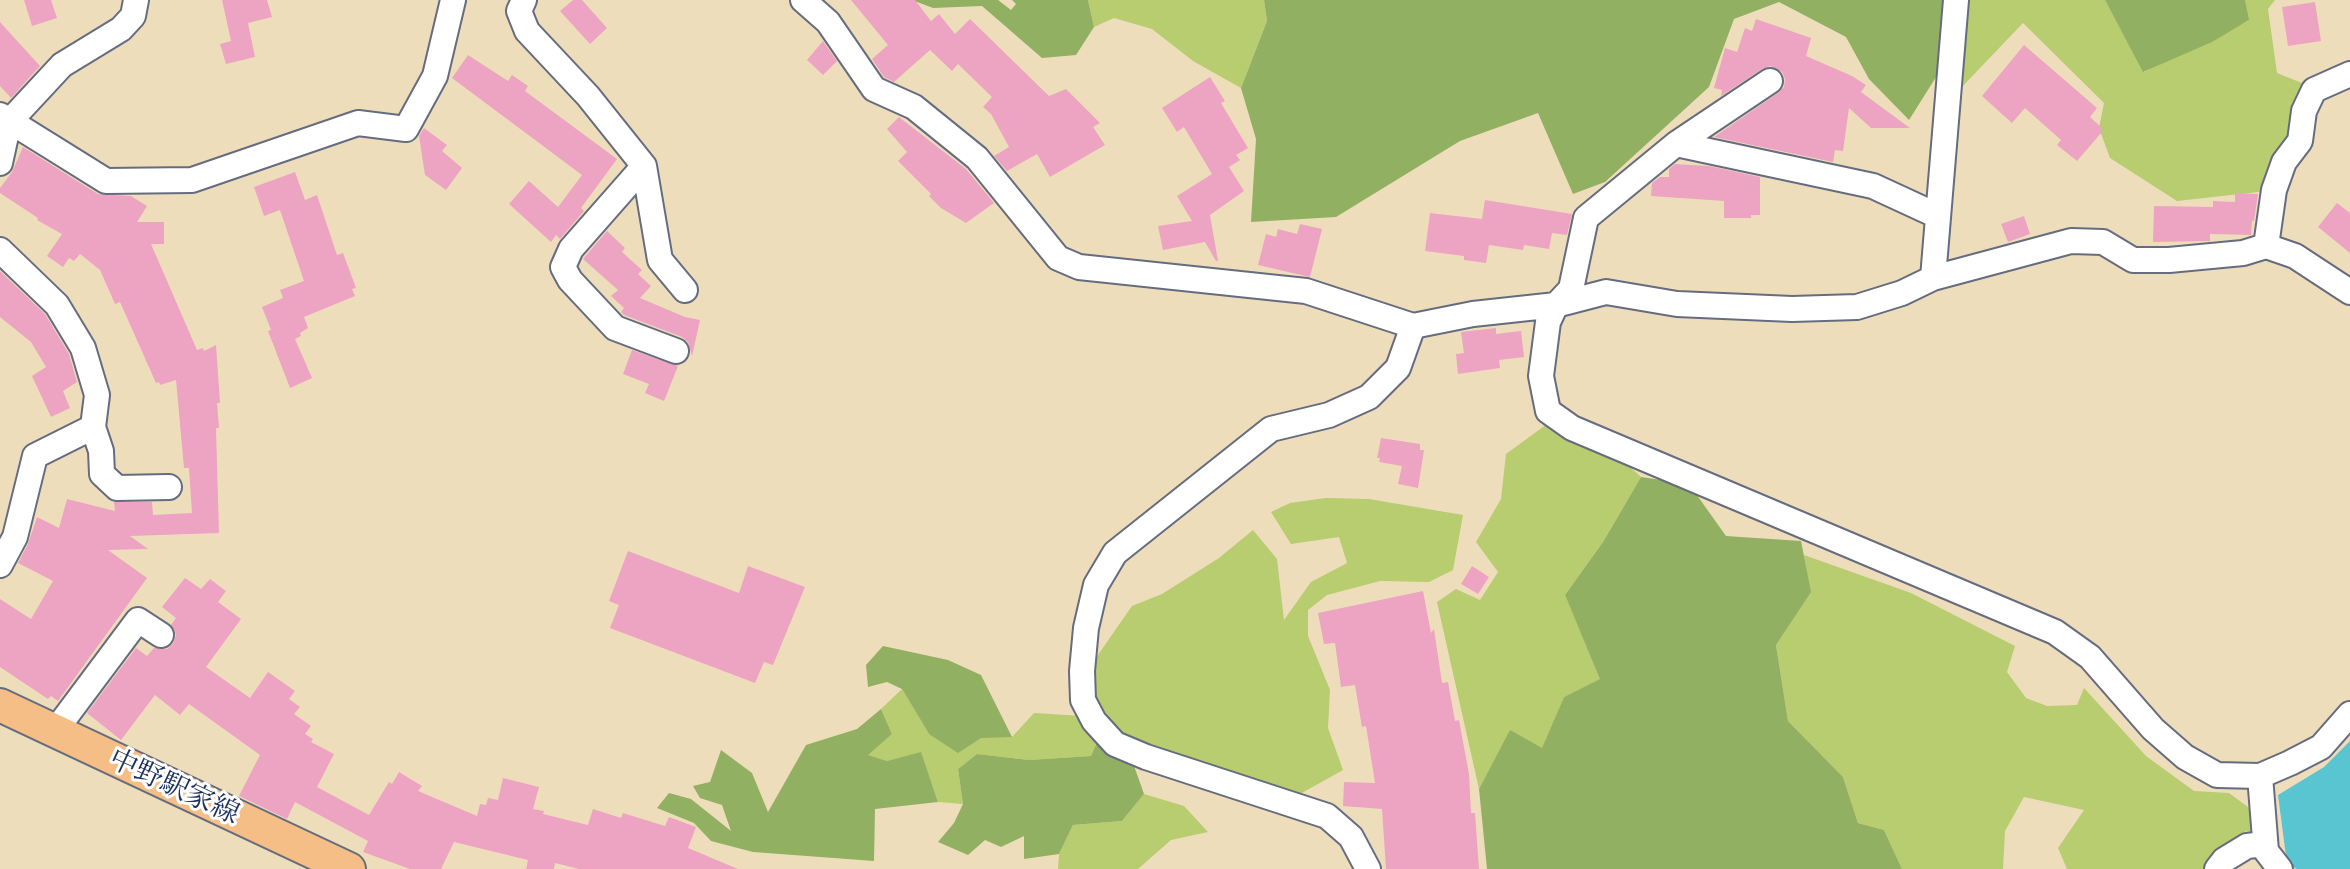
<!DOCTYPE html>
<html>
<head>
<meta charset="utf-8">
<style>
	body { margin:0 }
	canvas { display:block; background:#edb }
</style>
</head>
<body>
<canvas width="2350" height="869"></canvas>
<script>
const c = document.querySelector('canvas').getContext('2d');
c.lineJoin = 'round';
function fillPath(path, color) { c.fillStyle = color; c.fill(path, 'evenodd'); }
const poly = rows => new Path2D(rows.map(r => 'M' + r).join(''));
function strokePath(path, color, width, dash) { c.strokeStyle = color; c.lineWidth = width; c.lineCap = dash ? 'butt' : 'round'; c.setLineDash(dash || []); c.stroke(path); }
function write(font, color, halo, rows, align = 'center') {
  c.font = font + ' "Libre Caslon Text","Noto Serif JP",serif'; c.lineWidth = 6; c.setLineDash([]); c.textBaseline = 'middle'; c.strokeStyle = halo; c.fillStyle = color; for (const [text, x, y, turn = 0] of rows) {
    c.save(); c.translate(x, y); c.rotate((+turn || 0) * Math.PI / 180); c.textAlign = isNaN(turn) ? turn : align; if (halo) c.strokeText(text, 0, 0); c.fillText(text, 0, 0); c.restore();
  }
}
const green = poly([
	[1088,0,1264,0,1267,21,1241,88,1193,61,1152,29,1114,18,1094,27],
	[1968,0,2105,0,2144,72,2248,21,2245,0,2275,0,2268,9,2277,73,2307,85,2294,138,2267,191,2177,201,2110,158,2099,128,2104,103,2023,23,1959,90],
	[1547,424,1619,457,1641,477,1603,542,1565,595,1601,679,1564,697,1542,749,1510,731,1479,789,1437,602,1456,589,1480,600,1498,572,1476,542,1501,499,1506,454],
	[1326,498,1369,499,1463,515,1453,570,1429,582,1380,581,1327,595,1308,610,1308,636,1330,690,1328,728,1343,770,1300,794,1127,737,1103,715,1091,685,1093,662,1132,606,1162,594,1219,558,1253,530,1277,559,1284,620,1311,582,1347,563,1339,537,1291,544,1271,512,1290,503],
	[1804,555,1911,593,2015,646,2007,672,2026,698,2047,706,2077,705,2084,688,2146,756,2194,791,2229,793,2248,807,2256,823,2254,834,2246,831,2220,852,2207,869,2067,869,2058,848,2084,810,2024,797,2005,831,2003,869,1902,869,1884,830,1858,823,1843,777,1788,721,1776,645,1810,592],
	[902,689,929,734,1012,737,1034,713,1082,716,1097,742,1091,756,1029,760,977,754,958,769,963,804,938,802,921,753,887,761,867,755,892,734,881,709],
	[1144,794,1184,806,1208,832,1171,840,1138,869,1058,869,1059,854,1073,825,1122,821]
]);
const forest = poly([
	[912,0,998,0,1011,10,1016,4,1012,0,1088,0,1094,27,1076,55,1042,58,982,6,933,8],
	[1264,0,1947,0,1943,66,1909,120,1869,79,1846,37,1779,2,1734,19,1709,87,1605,182,1573,194,1538,113,1460,141,1336,217,1251,222,1256,139,1241,88,1267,21],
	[2105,0,2245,0,2249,20,2212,42,2143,72],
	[1641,477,1689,484,1726,536,1801,541,1811,592,1776,645,1788,721,1843,777,1858,823,1884,830,1902,869,1487,869,1479,789,1510,730,1542,748,1564,697,1600,679,1565,595,1603,542],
	[883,646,948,660,981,675,1012,737,981,738,958,753,929,734,902,689,887,682,868,687,866,665],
	[881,709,892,734,868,755,887,761,921,752,938,802,875,809,874,861,753,852,711,841,694,823,657,808,669,793,691,799,731,831,722,805,700,798,693,786,710,782,721,750,752,773,768,812,806,745,857,729],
	[1097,742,1133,763,1144,794,1122,821,1073,825,1059,854,1024,859,1024,836,1001,847,985,840,968,855,938,842,954,823,963,804,958,769,977,754,1029,760,1091,756]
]);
const water = poly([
	[2350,741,2350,869,2297,869,2287,864,2278,795,2324,767]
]);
const building = poly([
	[24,0,51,0,57,18,32,26],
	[222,0,267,0,272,17,248,23,255,57,226,64,220,44,231,41],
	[573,0,582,0,607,28,590,44,560,11],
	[851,0,915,0,931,21,939,14,955,34,970,19,1049,96,1066,89,1100,123,1093,127,1105,145,1050,177,1037,154,1007,171,994,156,1009,147,991,114,983,107,992,97,958,64,952,71,930,50,894,82,884,77,872,59,888,45],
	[2315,2,2321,41,2288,46,2282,7],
	[1756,19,1811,38,1806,56,1852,76,1866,85,1861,92,1910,128,1871,128,1849,108,1843,151,1835,150,1833,162,1714,137,1778,93,1784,87,1785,79,1782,72,1770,66,1762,69,1721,96,1722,90,1714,88,1725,48,1737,52,1745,28,1752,31],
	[0,22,40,66,11,98,0,86],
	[823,41,837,61,823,75,807,60],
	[2024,45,2097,108,2090,117,2102,128,2102,132,2077,161,2057,145,2061,140,2025,108,2012,123,1982,96],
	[468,55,508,81,512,75,528,86,525,91,617,159,581,208,584,211,560,239,556,235,551,242,509,204,529,181,558,207,582,175,452,78],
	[1210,77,1225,101,1221,103,1248,148,1236,155,1240,160,1229,167,1244,191,1210,215,1218,261,1216,261,1205,242,1163,250,1158,226,1192,221,1177,196,1212,174,1184,127,1177,132,1162,108],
	[899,117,966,169,994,203,966,223,941,208,929,196,931,194,898,161,907,152,887,129],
	[424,128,447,145,442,151,462,168,446,190,425,175,419,136],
	[23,147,98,194,131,196,147,206,137,222,164,222,164,244,151,244,197,350,203,348,204,351,216,345,220,403,217,403,219,428,216,428,219,533,130,536,148,549,108,550,147,578,58,701,51,696,48,699,0,667,0,599,31,619,53,581,18,563,28,544,37,517,59,528,67,499,115,511,114,502,152,502,153,515,192,513,189,468,184,468,176,380,160,385,159,382,156,383,120,302,115,304,100,270,80,254,74,261,69,258,63,267,47,256,62,234,37,220,38,218,0,193,0,188,12,172],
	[1675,164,1709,166,1760,177,1760,215,1751,215,1751,218,1724,218,1724,201,1651,196,1652,183,1660,177,1669,177,1669,169],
	[295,172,305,200,317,195,337,255,343,253,356,288,352,289,355,296,304,317,308,328,300,333,301,336,295,339,312,378,290,388,268,331,271,330,262,307,283,298,280,290,304,281,280,210,264,216,254,187],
	[2235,193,2258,194,2254,221,2252,221,2251,235,2210,234,2210,241,2153,242,2154,206,2213,207,2213,201,2235,202],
	[1485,200,1572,214,1567,235,1552,233,1549,249,1524,245,1523,250,1489,245,1486,263,1464,260,1464,256,1425,251,1430,213,1482,219],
	[2337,203,2350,213,2350,253,2318,227],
	[2024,216,2030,234,2008,242,2001,224],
	[1300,224,1322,229,1310,277,1258,265,1266,234,1276,237,1278,229,1297,234],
	[607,231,625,248,622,252,642,270,638,274,651,286,640,298,685,317,700,320,692,356,688,342,682,337,624,315,621,312,624,308,611,296,618,290,583,259],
	[0,271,45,314,69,354,77,382,63,391,70,408,51,417,32,376,46,367,31,342,0,317],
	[1496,328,1496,334,1521,331,1524,357,1499,360,1500,368,1458,374,1456,354,1464,353,1461,332],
	[632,350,678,366,664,401,645,393,649,384,623,374],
	[1381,438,1420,444,1420,450,1424,450,1418,488,1398,484,1402,466,1379,462,1380,458,1377,458],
	[628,551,739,593,748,566,805,587,773,665,764,662,755,683,610,628,619,605,609,601],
	[1472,566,1489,577,1478,594,1461,584],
	[185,578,201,589,210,579,226,591,218,602,241,619,206,667,250,698,268,672,295,691,289,699,300,707,294,714,311,726,305,734,313,739,311,742,334,754,317,787,369,815,389,782,392,784,399,772,422,786,418,791,477,816,480,804,486,805,488,798,498,800,503,778,539,787,533,809,544,811,543,814,588,825,593,809,621,818,623,813,665,826,669,817,696,827,688,848,738,869,579,869,555,863,554,869,526,869,528,860,454,842,441,869,410,869,363,852,368,841,295,802,287,819,239,796,260,755,189,704,180,715,155,695,121,740,87,713,136,648,147,656,154,648,167,649,173,644,176,635,171,625,176,618,162,607],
	[1423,591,1431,633,1434,629,1442,683,1448,682,1455,721,1459,720,1469,774,1471,813,1475,813,1479,869,1386,869,1382,809,1343,806,1344,782,1375,783,1366,726,1362,727,1355,685,1341,687,1335,643,1324,644,1318,613]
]);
const minor = poly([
	[524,0,519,11,527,31,588,96,644,166,660,260,685,290],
	[803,0,828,22,874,89,914,107,977,158,1058,258,1079,267,1306,291,1413,326,1473,314,1556,305,1606,292,1677,304,1792,309,1857,307,1902,293,1933,278,2071,241,2103,242,2133,260,2169,260,2243,253,2266,246,2295,256,2350,292],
	[1770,81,1676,144,1586,218,1571,289,1556,305,1548,322,1541,376,1548,411,1572,428,2055,632,2090,657,2153,729,2185,757,2217,775,2260,776,2290,763,2321,747,2350,714],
	[0,115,106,181,192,180,358,123,406,129,435,76,453,0],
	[1676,144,1873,186,1938,216],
	[0,163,9,122,62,65,121,29,133,16,136,0],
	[644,166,571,249,563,267,570,280,615,328,676,351],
	[2266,246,2274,190,2284,162,2300,141,2304,111,2314,90,2350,74],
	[0,250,57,305,83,348,97,395,93,427,35,456,15,537,0,565],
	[1933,278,1956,0],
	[93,427,101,451,102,474,117,488,169,487],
	[55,731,138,620,161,635],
	[2260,776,2266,851,2280,869],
	[1368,869,1351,837,1327,816,1146,757,1115,744,1094,721,1083,700,1082,671,1086,628,1096,585,1115,553,1271,429,1329,415,1369,397,1398,368,1413,326],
	[2217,869,2224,860,2247,846,2265,844]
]);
const major = poly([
	[0,705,349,869]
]);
const streetNames = [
	["中野駅家線",174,787,25]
];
fillPath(green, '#b8cc70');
fillPath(forest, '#92b062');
fillPath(water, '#59c5d1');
fillPath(building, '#eda4c2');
strokePath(minor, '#656c7f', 28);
strokePath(major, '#656c7f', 36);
strokePath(minor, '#fff', 24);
strokePath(major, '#f6be87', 32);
write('28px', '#1b2f5e', '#fff', streetNames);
</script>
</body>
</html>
